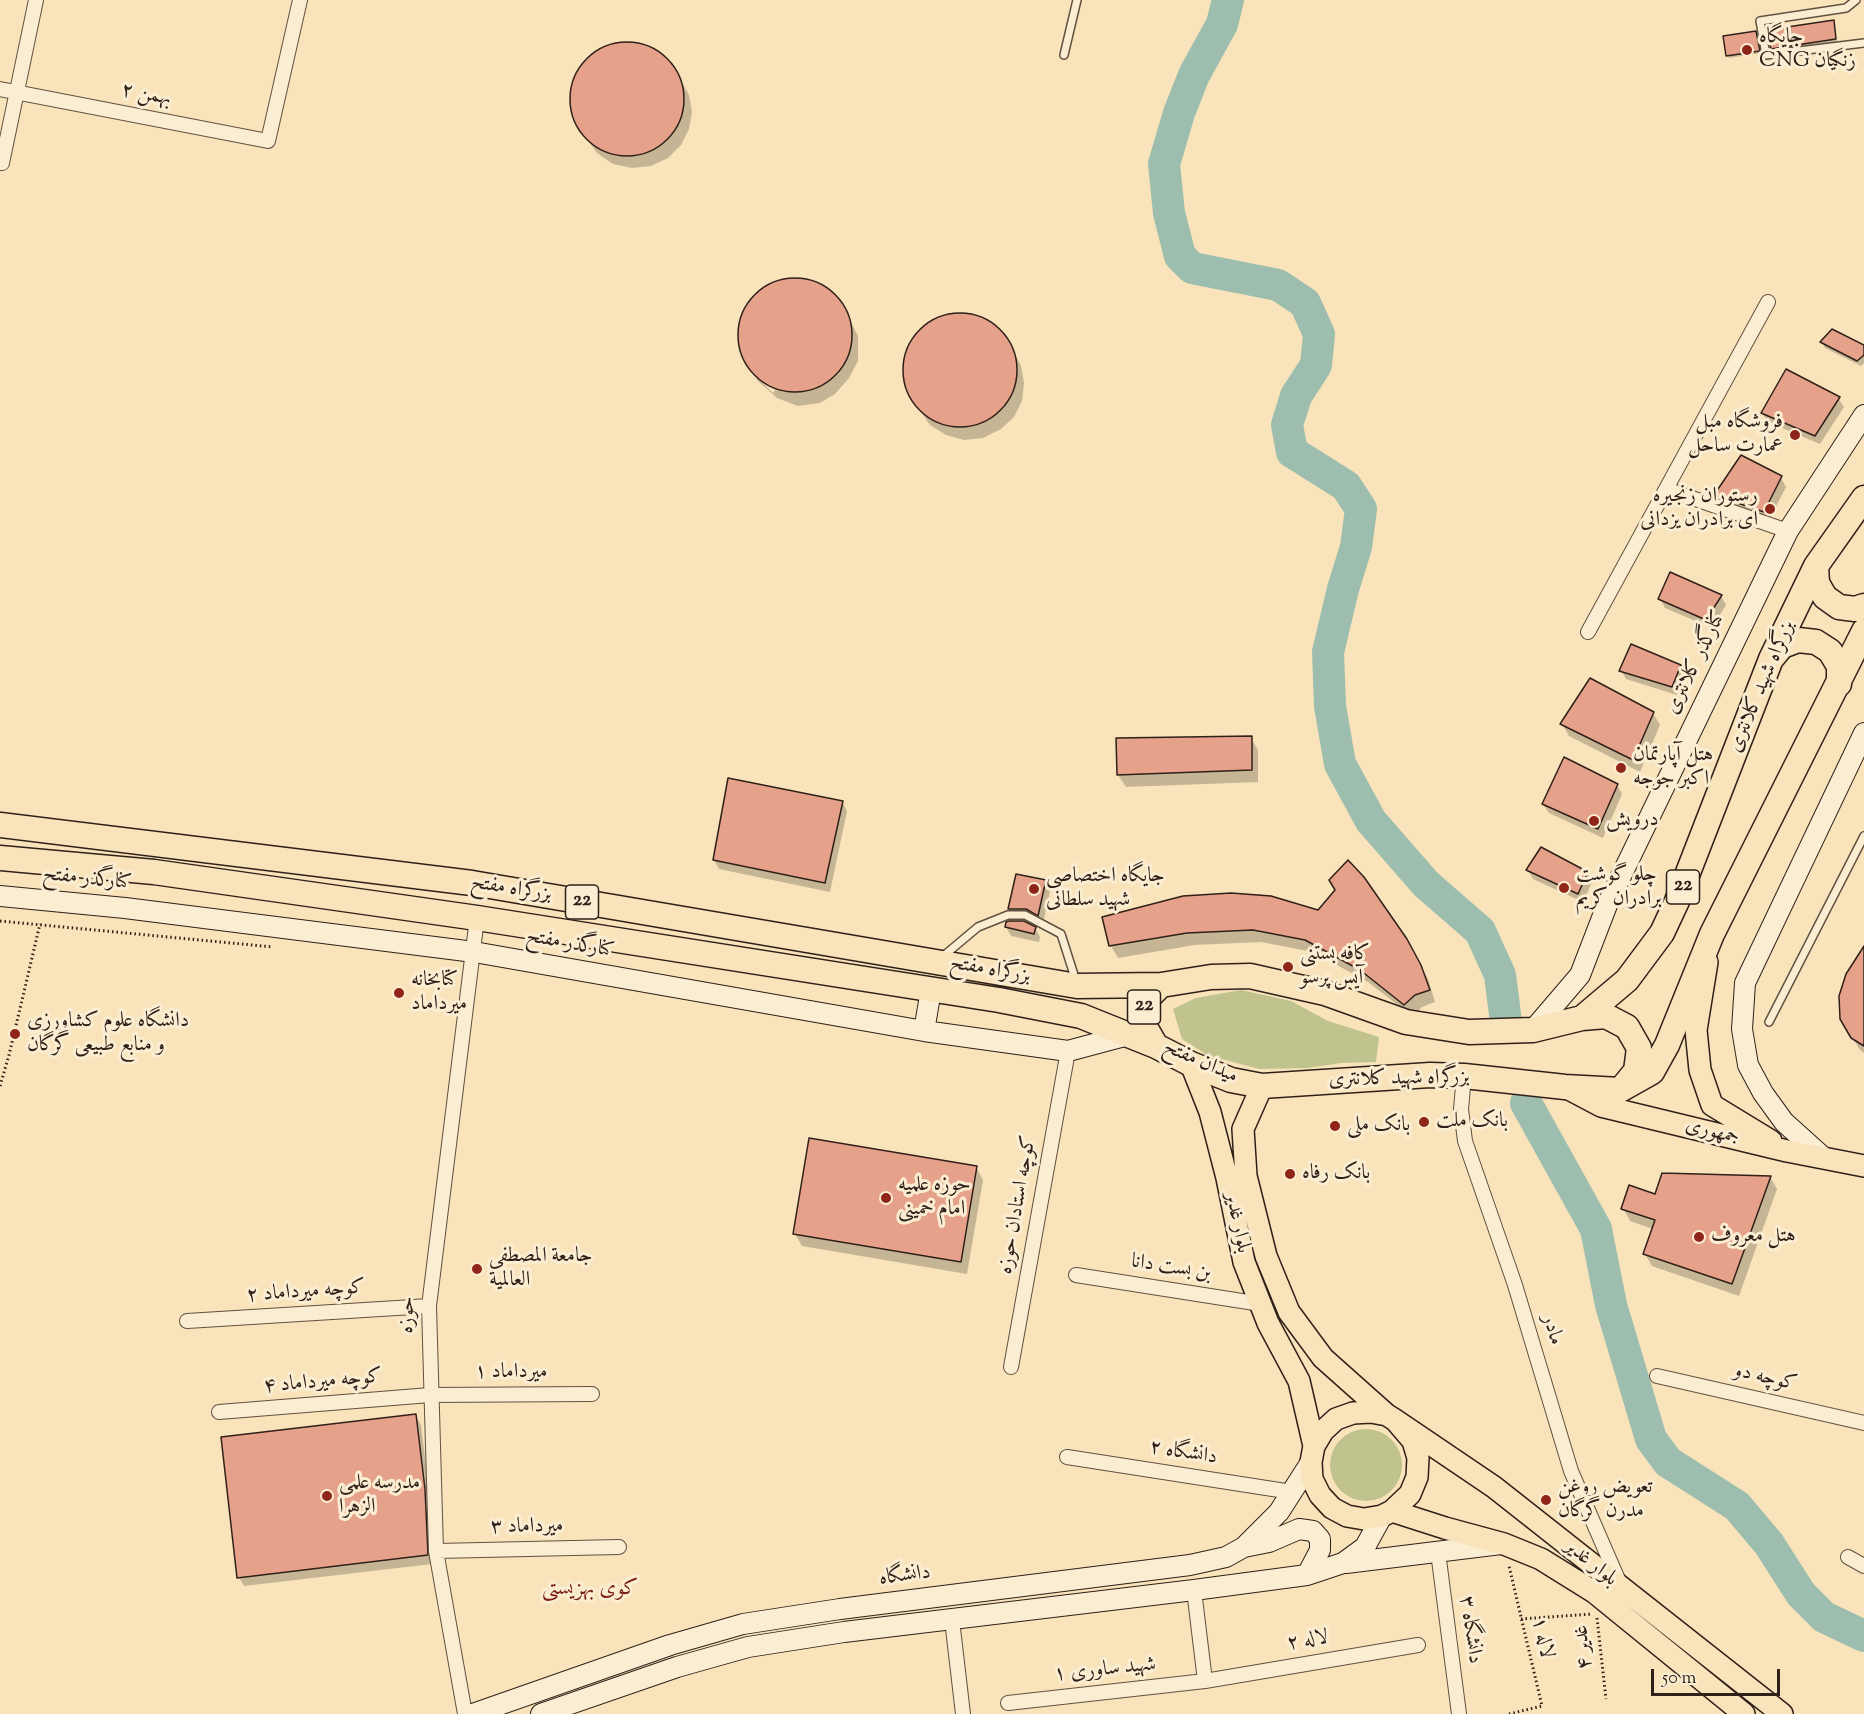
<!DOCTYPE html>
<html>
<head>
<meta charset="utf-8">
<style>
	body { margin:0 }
	#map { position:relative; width:1864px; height:1714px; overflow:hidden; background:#f8e3ba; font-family:"Sorts Mill Goudy",serif }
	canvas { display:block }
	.scale { position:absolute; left:1651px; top:1669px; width:129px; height:27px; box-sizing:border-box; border:3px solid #2f2019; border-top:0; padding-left:8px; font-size:18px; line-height:21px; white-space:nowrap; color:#2f2019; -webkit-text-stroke:4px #faedd2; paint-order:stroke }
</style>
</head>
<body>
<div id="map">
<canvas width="1864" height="1714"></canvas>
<div class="scale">50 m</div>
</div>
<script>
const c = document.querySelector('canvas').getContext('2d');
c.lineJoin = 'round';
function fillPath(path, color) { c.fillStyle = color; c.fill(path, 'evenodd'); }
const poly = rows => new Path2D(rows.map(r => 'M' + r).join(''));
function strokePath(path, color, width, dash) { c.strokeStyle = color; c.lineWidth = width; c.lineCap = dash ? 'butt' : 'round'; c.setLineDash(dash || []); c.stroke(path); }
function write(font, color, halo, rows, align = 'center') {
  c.font = font + ' "Sorts Mill Goudy",Amiri,serif'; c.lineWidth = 6; c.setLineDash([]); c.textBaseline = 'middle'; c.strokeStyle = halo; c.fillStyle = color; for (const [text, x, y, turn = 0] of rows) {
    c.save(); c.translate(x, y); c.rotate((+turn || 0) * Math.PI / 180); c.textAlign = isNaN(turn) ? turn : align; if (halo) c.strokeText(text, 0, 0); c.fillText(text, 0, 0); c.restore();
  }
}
const green = poly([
	[1241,990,1291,1001,1328,1021,1379,1037,1376,1062,1341,1063,1308,1068,1259,1069,1207,1055,1182,1039,1173,1009,1196,998],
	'1330 1465a36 36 0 1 1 72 0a36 36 0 1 1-72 0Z'
]);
const shadow = poly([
	[1834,24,1837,42,1773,51,1772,48],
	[1757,35,1760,53,1729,58,1728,55],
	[626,43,644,45,660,53,673,66,689,95,692,112,689,129,681,145,668,158,651,166,632,168,613,164,597,153,577,125,572,106,572,87,579,69,592,55,609,46],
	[799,278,823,287,840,301,858,336,858,361,849,378,835,394,820,403,798,406,777,398,758,381,755,376,773,393,775,390,751,370,739,340,743,314,761,292,777,283],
	[959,314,977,317,993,325,1006,337,1021,366,1024,383,1022,401,1014,417,1001,429,983,438,964,440,946,435,930,425,910,396,905,378,905,359,912,341,925,327,942,317],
	[1822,342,1864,347,1864,363,1861,366,1825,348],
	[1838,398,1844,407,1820,444,1768,422,1762,413],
	[1781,478,1786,487,1769,520,1721,504,1716,495],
	[1721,596,1726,605,1712,628,1665,608,1660,598],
	[1680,666,1685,675,1677,695,1626,679,1621,670],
	[1653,713,1660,725,1640,772,1569,736,1562,724],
	[1251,738,1258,750,1258,782,1126,787,1118,775],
	[1617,785,1622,794,1603,838,1549,813,1543,804],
	[842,802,847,811,830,892,719,869,714,860],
	[1528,870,1587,873,1592,882,1583,902,1533,879],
	[1017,876,1045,882,1050,891,1043,924,1032,918,1015,918,1010,909],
	[1103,918,1406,940,1428,979,1435,1002,1422,1007,1412,1016,1368,982,1313,952,1261,942,1195,945,1118,958,1111,946],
	[1006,927,1035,928,1040,937,1039,942,1011,936],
	[1864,955,1864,1053,1860,1050,1842,1019],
	[976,1167,983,1180,967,1274,802,1246,795,1234],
	[1770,1177,1777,1189,1739,1296,1652,1266,1645,1254,1653,1229,1630,1221,1623,1208,1656,1196],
	[416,1416,421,1425,430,1499,432,1564,244,1586,239,1577]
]);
const river = poly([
	[1228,0,1222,24,1194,75,1179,113,1164,164,1169,213,1180,256,1192,268,1278,285,1305,303,1319,334,1316,365,1296,396,1287,425,1292,452,1346,486,1361,509,1356,547,1343,589,1328,652,1330,706,1340,764,1371,821,1426,884,1480,931,1500,975,1506,1022],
	[1526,1103,1596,1229,1611,1305,1651,1439,1668,1462,1737,1506,1769,1544,1801,1594,1824,1617,1864,1636]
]);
const building = poly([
	[1834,20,1836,39,1771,49,1767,30,1834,20],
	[1756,31,1760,51,1726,56,1723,36,1756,31],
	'570 99a57 57 0 1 1 114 0a57 57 0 1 1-114 0Z',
	'738 335a57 57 0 1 1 114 0a57 57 0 1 1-114 0Z',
	'903 370a57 57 0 1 1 114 0a57 57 0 1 1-114 0Z',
	[1832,329,1864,345,1864,355,1857,361,1820,342,1832,329],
	[1786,369,1840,397,1815,436,1761,413,1786,369],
	[1741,455,1782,476,1764,512,1714,495,1741,455],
	[1670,572,1722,595,1706,620,1658,599,1670,572],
	[1631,644,1681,665,1672,687,1619,671,1631,644],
	[1590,678,1654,712,1633,760,1560,724,1590,678],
	[1252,736,1252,770,1117,775,1116,738,1252,736],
	[1564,757,1618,784,1598,829,1542,804,1564,757],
	[728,778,843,801,825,883,713,860,728,778],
	[1541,847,1588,872,1578,894,1526,870,1541,847],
	[1348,860,1364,877,1407,939,1421,965,1430,990,1415,995,1404,1005,1360,970,1305,940,1253,930,1187,933,1109,946,1102,917,1183,896,1231,893,1271,896,1318,910,1335,890,1329,880,1348,860],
	[1016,874,1046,880,1038,916,1026,909,1008,909,1016,874],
	[1009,921,1024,921,1036,927,1034,934,1005,927,1006,922,1009,921],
	[1864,946,1864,1046,1851,1038,1840,1019,1839,996,1846,974,1864,946],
	[809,1138,977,1166,961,1262,793,1234,809,1138],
	[1662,1173,1771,1176,1732,1284,1643,1254,1655,1220,1621,1209,1629,1185,1655,1194,1662,1173],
	[416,1414,425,1489,428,1555,237,1578,221,1437,416,1414]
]);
const path = poly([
	[0,921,273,947],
	[0,1086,9,1055,40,924],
	[1597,1618,1606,1699],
	[1521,1619,1592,1614],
	[1509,1714,1542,1706,1509,1566]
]);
const lane = poly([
	[1856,0,1846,8,1760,21,1766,55,1864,43],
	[1064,55,1077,0],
	[941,958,978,927,1008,915,1025,915,1061,934,1076,981],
	[1769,1022,1864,836]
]);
const street = poly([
	[0,89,268,141,300,0],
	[0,163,2,163,36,0],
	[1666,489,1788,531],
	[1588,632,1768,302],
	[1464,1076,1461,1109,1465,1141,1515,1285,1571,1471,1620,1584],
	[1076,1275,1261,1304],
	[187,1321,429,1306],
	[1011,1367,1068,1051],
	[1657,1376,1864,1423],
	[219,1412,430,1395,592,1394],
	[1067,1457,1292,1492],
	[436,1551,619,1547],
	[1438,1552,1459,1714],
	[1848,1557,1864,1566],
	[1194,1590,1205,1681],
	[952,1620,963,1714],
	[1008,1703,1205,1681,1418,1645],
	[465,1714,436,1551,429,1306,477,918]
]);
const secondary = poly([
	[0,896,125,908,474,952,924,1031,1068,1051,1128,1035],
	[1533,1030,1580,975,1607,905,1788,531,1864,415],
	[924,1031,931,990],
	[1824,1158,1784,1122,1763,1093,1748,1065,1742,1029,1745,983,1864,733],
	[1244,1547,1269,1542,1299,1529,1313,1531,1320,1539,1320,1550,1307,1575],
	[1346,1563,1501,1544],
	[473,1714,670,1645,743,1624,840,1609,1190,1565,1226,1557,1244,1547,1279,1512,1311,1462],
	[541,1714,677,1667,748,1647,844,1632,1194,1590,1307,1575,1343,1563,1365,1547,1382,1516]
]);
const primary = poly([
	[1707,962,1696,1030,1700,1070,1712,1105,1771,1141],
	[1191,1064,1210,1112,1227,1178,1244,1262,1268,1323,1299,1381,1314,1446],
	[1262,1086,1243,1129,1246,1176,1266,1256,1289,1312,1323,1358,1387,1415],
	[1565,1087,1601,1106,1787,1151,1864,1166],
	[1395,1420,1413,1441,1418,1458,1417,1477,1410,1494,1392,1511,1382,1516,1364,1519,1347,1516,1332,1508,1320,1495,1312,1479,1311,1462,1314,1446,1323,1431,1336,1419,1353,1413,1371,1412,1387,1415,1395,1420,1494,1487,1782,1714],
	[1392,1511,1445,1528,1504,1544,1541,1559,1594,1592,1744,1714]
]);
const highway = poly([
	[1864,498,1816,566,1771,659,1677,901,1662,933,1627,980,1582,1018,1533,1030,1469,1032,1406,1022,1325,993,1250,976,1211,977,1161,985,1144,1002,1141,1020,1156,1046,1191,1064,1231,1080,1262,1086,1430,1075,1464,1076,1565,1087,1620,1090,1652,1072,1667,1045,1712,934,1864,631],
	[1816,566,1817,583,1825,597,1839,607,1855,609,1864,606],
	[1772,658,1782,646,1798,640,1816,642,1830,651,1839,666,1839,684],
	[0,825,472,883,1077,986,1161,985],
	[0,858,154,872,477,918,999,1000,1081,1016,1156,1046],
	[1582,1018,1606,1016,1627,1027,1639,1048,1636,1071,1622,1088]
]);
const markers = [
	[1747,50,6,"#8f2418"],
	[1795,435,6,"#8f2418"],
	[1770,509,6,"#8f2418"],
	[1621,768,6,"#8f2418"],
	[1594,821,6,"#8f2418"],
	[1564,888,6,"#8f2418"],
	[1034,889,6,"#8f2418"],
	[1288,967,6,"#8f2418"],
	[399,993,6,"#8f2418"],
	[15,1034,6,"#8f2418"],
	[1424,1122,6,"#8f2418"],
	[1335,1126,6,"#8f2418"],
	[1290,1174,6,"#8f2418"],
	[886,1198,6,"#8f2418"],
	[1699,1237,6,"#8f2418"],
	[477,1269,6,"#8f2418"],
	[327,1496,6,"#8f2418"],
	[1546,1500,6,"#8f2418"]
];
const shields = [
	[1683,887,33],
	[582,902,33],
	[1144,1007,33]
];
const shieldNames = [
	["22",1683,887],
	["22",582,902],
	["22",1144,1007]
];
const poiNames = [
	["جایگاه",1759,38],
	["CNG زنگیان",1759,62],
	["فروشگاه مبل",1783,423,"right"],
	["عمارت ساحل",1783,447,"right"],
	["رستوران زنجیره",1758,497,"right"],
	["ای برادران یزدانی",1758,521,"right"],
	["هتل آپارتمان",1633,756],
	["اکبر جوجه",1633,780],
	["درویش",1606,821],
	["چلو گوشت",1576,876],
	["برادران کریم",1576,900],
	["جایگاه اختصاصی",1046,877],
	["شهید سلطانی",1046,901],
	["کافه بستنی",1300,955],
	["آیس پرسو",1300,979],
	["کتابخانه",411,981],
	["میرداماد",411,1005],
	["دانشگاه علوم کشاورزی",27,1022],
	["و منابع طبیعی گرگان",27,1046],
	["بانک ملت",1436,1122],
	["بانک ملی",1347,1126],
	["بانک رفاه",1302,1174],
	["حوزه علمیه",898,1186],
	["امام خمینی",898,1210],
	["هتل معروف",1711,1237],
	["جامعة المصطفی",489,1257],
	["العالمیة",489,1281],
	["مدرسه علمی",339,1484],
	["الزهرا",339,1508],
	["تعویض روغن",1558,1488],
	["مدرن گرگان",1558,1512]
];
const streetNames = [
	["بهمن ۲",146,96,10],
	["کنارگذر کلانتری",1697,663,-64],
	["بزرگراه شهید کلانتری",1763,687,-67],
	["کنارگذر مفتح",87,880,6],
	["بزرگراه مفتح",511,890,9],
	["کنارگذر مفتح",570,945,10],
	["بزرگراه مفتح",990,971,10],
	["میدان مفتح",1200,1063,24],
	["بزرگراه شهید کلانتری",1399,1080,-1],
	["جمهوری",1712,1133,14],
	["کوچه استادان حوزه",1019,1205,-80],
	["بلوار غدیر",1236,1223,78],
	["بن بست دانا",1171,1269,9],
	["کوچه میرداماد ۲",306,1293,-4],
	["حوزه",409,1315,-88],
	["مادر",1551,1330,74],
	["۱ میرداماد",511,1373],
	["کوچه دو",1765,1379,13],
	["کوچه میرداماد ۴",323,1383,-5],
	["دانشگاه ۲",1183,1454,9],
	["۳ میرداماد",527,1528,-1],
	["بلوار غدیر",1590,1564,39],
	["دانشگاه",905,1577,-7],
	["۳ دانشگاه",1469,1630,82],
	["۱ لاله",1541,1638,77],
	["۲ لاله",1308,1642,-10],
	["۴ غدیر",1585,1647,-96],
	["۱ شهید ساوری",1105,1671,-6]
];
const neighbourhoodNames = [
	["کوی بهزیستی",590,1590]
];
fillPath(green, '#c0c38d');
fillPath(shadow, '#0003');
strokePath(river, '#9dbeae', 32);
fillPath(building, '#e6a18a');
strokePath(building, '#2f2019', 1.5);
strokePath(lane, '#615141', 10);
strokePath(street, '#615141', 16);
strokePath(secondary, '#2f2019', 22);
strokePath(primary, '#2f2019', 24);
strokePath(highway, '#2f2019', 27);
strokePath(path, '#2f2019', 3, [1.5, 3]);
strokePath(lane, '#faedd2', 7);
strokePath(street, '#faedd2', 14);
strokePath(secondary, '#faedd2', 20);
strokePath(primary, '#f8e3ba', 21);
strokePath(highway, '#f8e3ba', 24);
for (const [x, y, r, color] of markers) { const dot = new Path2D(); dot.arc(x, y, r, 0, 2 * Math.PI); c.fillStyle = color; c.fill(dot); strokePath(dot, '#faedd2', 2); }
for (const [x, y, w] of shields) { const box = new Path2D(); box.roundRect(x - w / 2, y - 17, w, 34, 4.5); c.fillStyle = '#faedd2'; c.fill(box); strokePath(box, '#2f2019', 1.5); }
write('bold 20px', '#2f2019', null, shieldNames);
write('21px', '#2f2019', '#faedd2', poiNames, 'left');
write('21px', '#2f2019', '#faedd2', streetNames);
write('22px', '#7a1f14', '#faedd2', neighbourhoodNames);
</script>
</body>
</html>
